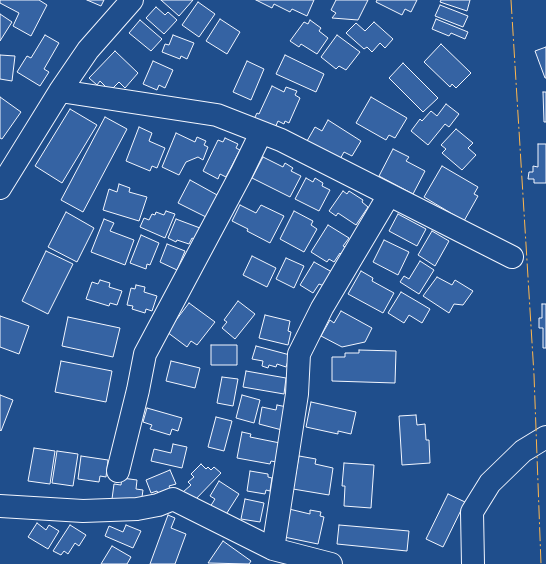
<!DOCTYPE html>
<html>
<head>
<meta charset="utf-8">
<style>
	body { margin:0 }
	canvas { display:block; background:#1f4e8c }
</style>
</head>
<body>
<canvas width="546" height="564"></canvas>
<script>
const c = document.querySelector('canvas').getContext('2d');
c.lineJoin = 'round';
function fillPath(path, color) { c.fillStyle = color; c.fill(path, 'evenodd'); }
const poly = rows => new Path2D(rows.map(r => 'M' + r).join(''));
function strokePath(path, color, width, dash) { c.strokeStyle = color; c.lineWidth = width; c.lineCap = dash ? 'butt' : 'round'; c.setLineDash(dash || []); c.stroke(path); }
const building = poly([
	[0,0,39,0,47,5,31,36,13,26,19,13,0,3,0,0],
	[87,0,104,0,101,6,87,0],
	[161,0,193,0,179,16,161,0],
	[256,0,314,0,307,16,292,9,290,12,274,4,272,8,256,0],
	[336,0,368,0,358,20,332,18,336,13,331,10,336,0],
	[377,0,417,0,411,12,405,9,402,15,376,2,377,0],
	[441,0,470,0,467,11,440,2,441,0],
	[198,2,215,14,199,37,182,25,198,2],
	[440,5,468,16,463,27,435,16,440,5],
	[156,7,165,15,168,12,177,20,164,34,146,18,156,7],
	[0,14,12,22,0,41,0,14],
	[220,19,240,32,227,54,206,41,220,19],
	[436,19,468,32,465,39,451,33,449,36,432,29,436,19],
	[140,20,162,39,151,51,129,33,140,20],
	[310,20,321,28,319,31,328,38,317,54,301,44,299,47,290,41,304,22,308,24,310,20],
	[374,22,393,39,385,48,380,43,372,52,367,47,364,49,346,33,356,23,365,31,374,22],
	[45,35,59,43,44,69,49,72,40,86,17,72,27,56,31,58,45,35],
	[173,35,194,43,187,59,181,56,180,59,162,52,165,44,169,45,173,35],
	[337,35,360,52,346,70,339,66,336,69,321,57,337,35],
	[441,44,471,73,456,88,452,84,450,87,424,62,441,44],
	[546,47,546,78,545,78,535,51,546,47],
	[115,51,138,73,125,88,119,82,110,91,100,81,97,85,89,78,115,51],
	[0,55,15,56,12,81,0,79,0,55],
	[285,55,324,74,316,92,276,74,285,55],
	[153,61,173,70,165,88,159,85,157,90,143,84,153,61],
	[247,61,264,69,251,100,233,92,247,61],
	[403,63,438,98,423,112,389,78,403,63],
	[272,86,284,92,286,87,297,91,295,95,300,98,289,123,285,121,284,124,278,121,275,128,254,119,257,113,259,114,272,86],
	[543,92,546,92,546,122,544,122,543,92],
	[0,97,21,112,2,139,0,138,0,97],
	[371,97,407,118,395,138,389,135,386,140,356,123,371,97],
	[446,104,459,114,449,127,445,124,428,145,411,131,420,119,422,121,431,111,437,116,446,104],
	[70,109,97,125,62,183,35,166,70,109],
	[105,117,127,129,83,212,61,200,105,117],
	[328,120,361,141,352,156,344,152,339,161,307,141,315,127,322,131,328,120],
	[139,127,152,133,149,141,165,148,157,168,152,166,150,171,126,161,139,127],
	[456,129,473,143,468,148,476,155,462,170,442,153,446,149,441,145,456,129],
	[176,133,195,142,197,137,206,141,204,145,208,147,203,160,198,157,186,162,179,175,162,167,176,133],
	[225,138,238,144,236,148,240,150,226,177,220,174,218,179,203,171,218,140,223,142,225,138],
	[538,144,546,144,546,183,534,183,534,179,528,179,529,172,533,172,533,166,538,167,538,144],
	[393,149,409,157,406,161,425,171,413,194,379,176,393,149],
	[263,157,283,167,285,163,293,168,291,171,301,176,290,197,252,178,263,157],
	[442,166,478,187,474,194,478,196,464,221,424,197,442,166],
	[306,178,313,182,315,178,323,183,322,186,330,190,319,211,295,199,306,178],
	[190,180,219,196,208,218,178,203,190,180],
	[119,184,130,188,129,192,147,197,139,221,103,210,109,189,117,192,119,184],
	[343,191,347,194,349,191,363,200,362,202,368,207,356,225,338,213,336,216,329,211,343,191],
	[240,205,256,213,261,205,284,216,270,243,247,231,248,229,232,221,240,205],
	[166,211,175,214,165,238,140,227,144,218,149,220,152,214,155,215,156,212,164,215,166,211],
	[294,211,313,221,311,225,317,229,304,252,280,239,294,211],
	[66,212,94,228,77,262,48,247,66,212],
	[398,214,426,229,417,246,389,231,398,214],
	[104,219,114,223,110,231,134,240,125,265,91,252,104,219],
	[176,219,200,228,196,240,192,238,189,244,177,240,176,242,168,238,176,219],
	[328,225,349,238,343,246,348,248,343,256,340,253,334,262,329,259,327,262,311,252,328,225],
	[432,231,449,241,435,266,418,255,432,231],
	[141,235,159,243,150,265,147,264,146,269,130,263,141,235],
	[384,240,409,252,398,275,373,262,384,240],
	[167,244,185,251,177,270,160,262,167,244],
	[46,251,73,264,48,314,22,301,46,251],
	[252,256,276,268,267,287,243,275,252,256],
	[286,258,304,266,294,288,276,279,286,258],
	[420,261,434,270,419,294,400,282,404,276,409,279,420,261],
	[314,262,332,272,324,286,319,284,313,293,300,285,314,262],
	[361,271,373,278,372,281,394,293,383,313,348,294,361,271],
	[437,277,452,285,455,280,473,291,463,305,454,304,449,313,423,296,437,277],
	[100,280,110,283,109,287,122,291,117,305,110,303,109,306,86,299,92,282,98,284,100,280],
	[136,285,145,287,144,292,157,296,152,311,146,309,145,313,132,309,133,306,127,305,131,288,135,289,136,285],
	[401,292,430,309,422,323,409,315,404,323,388,313,401,292],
	[238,301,255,314,235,339,222,328,227,322,224,320,238,301],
	[189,303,215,322,197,345,191,341,187,347,167,332,189,303],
	[542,304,546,304,546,348,543,348,543,328,539,328,539,318,542,318,542,304],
	[341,311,372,328,365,342,342,347,321,336,330,320,334,323,341,311],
	[265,315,290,321,288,331,291,332,288,345,259,338,265,315],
	[0,316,29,326,19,354,0,347,0,316],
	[68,317,120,328,113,357,62,346,68,317],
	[211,345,237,345,237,365,211,365,211,345],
	[256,346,290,355,286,367,277,364,276,367,269,365,268,368,262,366,263,361,252,359,256,346],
	[359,350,396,351,395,383,332,381,332,357,345,357,345,353,359,353,359,350],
	[61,361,112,371,106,402,55,392,61,361],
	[171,361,200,368,195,388,166,381,171,361],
	[246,371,286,378,284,394,243,387,246,371],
	[222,377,238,379,233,406,217,403,222,377],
	[0,395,13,400,1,431,0,430,0,395],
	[242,395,260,400,254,423,236,418,242,395],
	[311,402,356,412,351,434,338,431,338,434,306,427,311,402],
	[277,405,287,407,282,430,259,424,262,407,276,410,277,405],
	[147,408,182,418,178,431,172,429,170,435,150,429,152,425,143,422,147,408],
	[416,415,417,425,425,424,426,440,429,440,430,463,402,465,399,416,416,415],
	[216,417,232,421,224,451,208,447,216,417],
	[242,432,251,434,250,437,280,443,276,462,271,461,270,464,237,458,242,432],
	[173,444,187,447,182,468,151,461,154,449,171,453,173,444],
	[34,448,55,451,50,484,28,481,34,448],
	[57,451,78,454,73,486,52,483,57,451],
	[81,456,108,460,106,477,100,476,99,482,78,479,81,456],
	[299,456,316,459,315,464,333,468,329,495,293,489,299,456],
	[344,463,374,465,371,508,344,506,345,486,342,486,344,463],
	[201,464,206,469,208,467,211,470,214,467,221,473,193,502,183,492,191,485,188,482,194,477,191,474,201,464],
	[170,470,176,484,169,486,171,490,160,498,157,491,151,493,146,480,170,470],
	[250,471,268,474,268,477,272,478,270,491,266,490,265,494,247,491,250,471],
	[122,478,137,480,136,489,143,490,141,504,112,499,114,484,121,485,122,478],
	[219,481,239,494,225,516,210,507,215,499,210,496,219,481],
	[448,494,465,502,443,547,426,539,448,494],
	[245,499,264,503,260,522,241,519,245,499],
	[289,509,310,514,310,510,321,512,320,516,324,517,318,544,284,537,289,509],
	[168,515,175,518,171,528,186,534,175,564,150,564,168,515],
	[37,523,46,530,49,525,59,531,48,549,28,537,37,523],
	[70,525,86,535,79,546,75,543,68,554,64,551,61,555,53,551,70,525],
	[126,525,141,531,133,548,105,536,109,526,123,532,126,525],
	[339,525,409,531,407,551,337,544,339,525],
	[223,541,251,561,249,564,208,563,223,541],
	[112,546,131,557,127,564,101,564,112,546]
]);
const minor = poly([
	[60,91,217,115,281,140,512,257],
	[0,188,60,91,88,50,132,0],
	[118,471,138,390,145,354,241,174,261,133],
	[0,506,83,511,137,509,158,505,173,499,273,549,331,564],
	[273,549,297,394,299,354,322,308,389,195],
	[473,564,472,512,490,483,523,451,546,437]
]);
const power = poly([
	[511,0,534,375,541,564]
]);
fillPath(building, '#3563a3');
strokePath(building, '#f2f6ff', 1);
strokePath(minor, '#f2f6ff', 24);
strokePath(minor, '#1f4e8c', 22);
strokePath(power, '#ffb74d', 1, [14, 3, 2, 3]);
</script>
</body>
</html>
